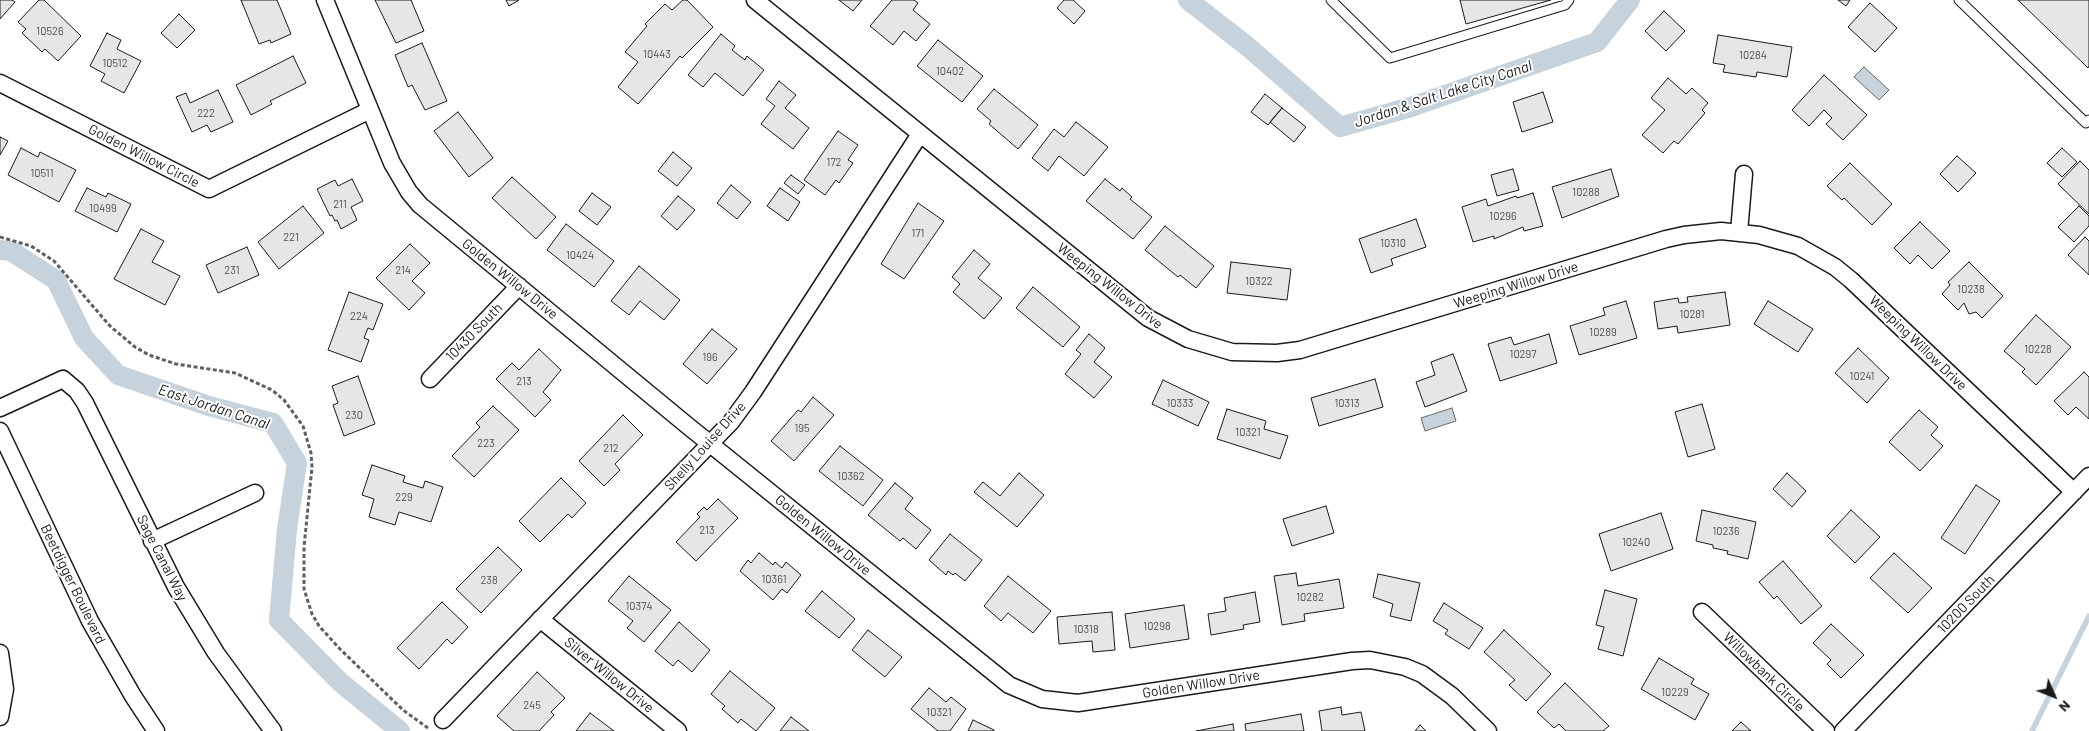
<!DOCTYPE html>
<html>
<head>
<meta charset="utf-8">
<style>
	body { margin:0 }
	#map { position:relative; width:2089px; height:731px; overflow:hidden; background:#fff; font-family:Barlow,sans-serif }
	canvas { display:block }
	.north { position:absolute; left:2029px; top:671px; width:50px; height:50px; -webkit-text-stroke:4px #fff; paint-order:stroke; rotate:134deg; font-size:14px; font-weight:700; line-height:20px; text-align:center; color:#1a1a1a }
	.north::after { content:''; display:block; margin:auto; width:18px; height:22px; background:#1a1a1a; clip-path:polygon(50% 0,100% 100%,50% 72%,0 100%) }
</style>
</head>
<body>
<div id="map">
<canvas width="2089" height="731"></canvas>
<div class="north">N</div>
</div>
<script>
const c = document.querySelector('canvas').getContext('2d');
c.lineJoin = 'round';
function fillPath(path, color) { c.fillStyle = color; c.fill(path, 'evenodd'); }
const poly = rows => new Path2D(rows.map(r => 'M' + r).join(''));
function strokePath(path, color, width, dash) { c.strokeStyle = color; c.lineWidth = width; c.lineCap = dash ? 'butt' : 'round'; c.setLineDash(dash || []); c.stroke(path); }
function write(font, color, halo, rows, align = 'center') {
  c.font = font + ' Barlow,sans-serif'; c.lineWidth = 4; c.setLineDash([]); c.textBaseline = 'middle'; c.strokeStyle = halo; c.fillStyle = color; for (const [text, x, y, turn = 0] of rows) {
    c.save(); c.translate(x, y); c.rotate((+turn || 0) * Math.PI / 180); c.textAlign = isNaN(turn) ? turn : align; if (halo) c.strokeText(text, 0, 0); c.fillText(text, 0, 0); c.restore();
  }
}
const water = poly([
	[1864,67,1889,90,1879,100,1854,77,1864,67],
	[1452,408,1456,421,1425,431,1421,418,1452,408]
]);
const stream = poly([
	[2032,731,2089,616]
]);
const canal = poly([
	[1188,0,1247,46,1340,127,1411,107,1597,42,1630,0],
	[0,250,11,251,56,280,84,338,118,375,209,406,273,423,297,463,287,529,279,620,340,682,400,731]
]);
const building = poly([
	[0,0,12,0,15,2,0,19,0,0],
	[39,0,44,0,81,36,58,61,45,49,42,52,22,33,26,29,18,22,39,0],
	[241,0,277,0,291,34,271,43,270,40,259,44,241,0],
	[375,0,411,0,424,31,396,43,375,0],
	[506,0,519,0,509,6,506,0],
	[683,0,687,0,713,27,682,58,680,56,638,104,618,87,638,62,625,52,647,26,645,24,665,4,672,10,683,0],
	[839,0,862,0,853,11,839,0],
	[892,0,914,0,918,3,913,10,930,24,916,41,904,31,893,45,870,26,892,0],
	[1064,0,1073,0,1085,11,1074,24,1057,8,1064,0],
	[1460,0,1551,0,1466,24,1460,0],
	[1838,0,1850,0,1846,6,1838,0],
	[2018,0,2089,0,2089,66,2088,68,2018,0],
	[1870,3,1897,28,1875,52,1848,27,1870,3],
	[1664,11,1685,31,1666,51,1645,31,1664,11],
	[179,14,195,30,177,48,161,33,179,14],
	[107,33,121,40,117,49,141,61,124,93,101,81,105,74,90,66,107,33],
	[721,34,735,46,732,50,745,60,747,56,764,70,743,96,715,73,703,87,688,75,721,34],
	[1718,35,1792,47,1787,77,1757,72,1756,77,1723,72,1725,65,1713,63,1718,35],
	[938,40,983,76,962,102,917,66,938,40],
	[422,43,447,101,425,110,412,85,408,87,395,55,422,43],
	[293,56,306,83,270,101,272,104,251,115,236,85,293,56],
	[1824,75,1867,115,1843,140,1826,124,1832,118,1824,110,1809,126,1792,110,1824,75],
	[1668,78,1686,94,1692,88,1708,103,1702,110,1705,113,1678,144,1674,141,1663,153,1642,135,1665,110,1651,98,1668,78],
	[779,81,796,95,785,108,809,128,793,149,761,124,775,106,766,99,779,81],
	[994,89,1038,125,1018,149,989,124,991,121,977,109,994,89],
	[218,90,233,122,211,132,207,125,192,132,176,97,186,93,190,103,218,90],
	[1543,92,1553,122,1522,132,1513,102,1543,92],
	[1265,94,1282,108,1268,125,1251,112,1265,94],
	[1282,108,1306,127,1294,142,1270,122,1282,108],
	[458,112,493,158,469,177,434,131,458,112],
	[1076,122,1108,147,1084,176,1059,156,1048,171,1032,158,1054,129,1064,137,1076,122],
	[838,131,858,145,848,160,853,163,839,183,836,180,825,195,804,180,838,131],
	[0,137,8,141,0,155,0,137],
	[21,148,38,157,40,152,76,170,59,202,8,175,21,148],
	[2062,148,2077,162,2062,177,2047,163,2062,148],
	[673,152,692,168,677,186,658,171,673,152],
	[1957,156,1976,173,1958,192,1940,174,1957,156],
	[2080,161,2089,170,2089,214,2058,184,2080,161],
	[1850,163,1892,204,1872,225,1844,198,1842,200,1827,186,1850,163],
	[1513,169,1519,190,1497,196,1491,175,1513,169],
	[1611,169,1619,196,1562,218,1552,187,1611,169],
	[791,175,805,185,798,194,784,183,791,175],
	[512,177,556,217,536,239,492,198,512,177],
	[352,179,363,201,351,207,357,220,341,229,337,220,335,221,332,215,330,216,317,189,335,180,338,186,352,179],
	[1105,179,1120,191,1122,188,1132,197,1130,199,1152,217,1133,239,1086,201,1105,179],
	[731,185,751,202,737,219,717,203,731,185],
	[87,188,106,197,108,193,131,204,117,232,75,211,87,188],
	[780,188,800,202,788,221,767,206,780,188],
	[592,193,611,207,597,225,579,211,592,193],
	[1533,193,1543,226,1524,231,1523,227,1494,239,1494,236,1473,242,1462,207,1486,199,1488,206,1516,196,1517,198,1533,193],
	[678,196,695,210,677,230,661,216,678,196],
	[918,203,944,221,904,279,881,264,918,203],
	[303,206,324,233,279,269,258,242,303,206],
	[2079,206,2089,216,2089,226,2074,242,2058,227,2079,206],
	[1416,219,1426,247,1391,259,1393,265,1371,273,1359,239,1416,219],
	[1920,222,1950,251,1932,269,1918,255,1910,264,1894,248,1920,222],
	[566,224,614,261,594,287,547,250,566,224],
	[1165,226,1214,266,1196,288,1180,275,1178,277,1145,250,1165,226],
	[141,229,164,241,152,262,180,276,165,305,114,279,141,229],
	[2085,237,2089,241,2089,275,2068,255,2085,237],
	[410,244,430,263,412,281,425,293,409,310,376,278,410,244],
	[247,247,259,275,218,293,206,265,247,247],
	[974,250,990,264,978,278,1002,298,984,319,953,292,960,284,952,277,974,250],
	[1231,262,1291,269,1287,300,1227,293,1231,262],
	[1969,262,2003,296,1982,318,1976,312,1969,314,1964,303,1958,310,1942,294,1950,285,1948,282,1969,262],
	[639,266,680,300,664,320,640,301,629,315,611,301,639,266],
	[1033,287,1080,327,1063,347,1016,308,1033,287],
	[349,292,383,304,373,330,368,328,364,338,369,340,361,362,328,350,349,292],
	[1725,292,1730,325,1678,333,1677,326,1658,329,1654,302,1678,298,1679,303,1688,302,1687,297,1725,292],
	[1626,301,1637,338,1579,355,1570,326,1605,315,1603,308,1626,301],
	[1768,301,1813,329,1798,352,1754,324,1768,301],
	[2036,315,2071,347,2036,385,2022,372,2025,369,2004,351,2036,315],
	[712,329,737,349,707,384,683,364,712,329],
	[1089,334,1105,348,1094,362,1112,377,1094,398,1065,374,1081,354,1076,350,1089,334],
	[1549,334,1557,363,1500,381,1488,344,1511,337,1514,345,1549,334],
	[1858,348,1889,378,1867,403,1835,373,1858,348],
	[539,349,561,370,543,392,551,400,535,417,496,379,512,363,519,370,539,349],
	[1453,354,1467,391,1425,407,1416,382,1435,375,1431,362,1453,354],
	[2084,372,2089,377,2089,419,2076,407,2068,415,2054,401,2084,372],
	[358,376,375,424,344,436,333,405,338,403,332,386,358,376],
	[1375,379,1383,407,1319,426,1311,398,1375,379],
	[1163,380,1209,402,1198,426,1152,404,1163,380],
	[813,397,834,415,794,461,771,441,798,410,801,412,813,397],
	[1702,404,1715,449,1688,457,1675,412,1702,404],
	[493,406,519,430,474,477,452,456,480,427,476,423,493,406],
	[1227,409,1266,421,1264,429,1288,436,1280,459,1217,439,1227,409],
	[1919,410,1938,427,1931,435,1943,446,1920,471,1889,442,1919,410],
	[623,415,643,435,615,464,620,470,604,486,579,461,623,415],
	[840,446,883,480,863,506,819,471,840,446],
	[372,465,405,476,403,482,423,488,425,481,443,487,431,522,399,512,395,525,369,517,374,499,362,495,372,465],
	[1019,473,1044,495,1017,527,974,492,983,482,1000,496,1019,473],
	[1787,473,1806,491,1792,507,1773,489,1787,473],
	[561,478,586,503,572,518,568,514,540,542,519,521,561,478],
	[895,483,913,498,905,509,931,530,916,549,903,538,900,541,868,515,895,483],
	[1976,485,2000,501,1965,554,1941,538,1976,485],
	[718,499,738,518,696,561,676,542,700,517,697,514,704,507,707,510,718,499],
	[1326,506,1334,533,1292,546,1283,519,1326,506],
	[1702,510,1756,522,1748,559,1727,554,1728,551,1713,548,1713,545,1696,541,1702,510],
	[1851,510,1880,537,1855,563,1827,536,1851,510],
	[1661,513,1673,549,1611,571,1599,534,1661,513],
	[950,534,982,560,965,581,955,573,953,575,948,571,946,575,929,560,950,534],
	[498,547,522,570,481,613,456,589,498,547],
	[759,553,773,565,775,562,782,568,786,562,801,575,787,593,782,589,773,600,740,571,748,560,751,563,759,553],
	[1894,553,1932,588,1908,613,1870,578,1894,553],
	[1783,561,1822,606,1801,624,1777,596,1774,599,1759,582,1783,561],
	[1296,573,1298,586,1339,579,1344,608,1304,614,1305,621,1282,625,1274,576,1296,573],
	[1378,574,1420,583,1411,621,1390,616,1393,604,1373,597,1378,574],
	[629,576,671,610,644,642,627,628,633,621,608,601,629,576],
	[1008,576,1051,611,1033,633,1008,613,1001,621,984,606,1008,576],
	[1605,590,1637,599,1623,656,1598,649,1604,627,1596,625,1605,590],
	[822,591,855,619,839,638,805,611,822,591],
	[1255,592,1260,622,1243,625,1244,629,1211,635,1208,614,1226,611,1224,598,1255,592],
	[442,602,468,627,452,644,447,639,419,669,397,648,442,602],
	[1444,603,1483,628,1469,649,1445,634,1448,630,1433,621,1444,603],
	[1184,605,1189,639,1130,648,1125,614,1184,605],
	[1112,612,1115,650,1093,652,1092,641,1059,644,1057,617,1112,612],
	[679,622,710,650,692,672,678,660,673,666,655,651,679,622],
	[1831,624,1864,655,1841,678,1827,664,1831,660,1813,643,1831,624],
	[868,630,902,657,885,677,852,650,868,630],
	[1504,630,1551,674,1526,701,1509,685,1515,680,1484,652,1504,630],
	[1659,658,1694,679,1691,684,1709,694,1695,720,1641,689,1659,658],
	[730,671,775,708,756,731,741,719,738,723,722,709,725,706,711,694,730,671],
	[537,672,565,698,551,712,554,715,539,731,514,731,497,716,537,672],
	[1565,683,1609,726,1603,731,1566,731,1559,724,1554,728,1537,712,1565,683],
	[929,688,946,702,951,697,966,709,950,731,938,731,911,709,929,688],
	[1341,707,1342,715,1361,712,1365,731,1322,731,1319,711,1341,707],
	[590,713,614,731,576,731,590,713],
	[1301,714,1304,731,1246,731,1245,724,1301,714],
	[791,717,809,731,780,731,791,717],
	[973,720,994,730,994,731,968,731,973,720],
	[1741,722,1751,731,1732,731,1741,722],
	[1233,724,1234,731,1196,731,1233,724],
	[1420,725,1426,731,1415,731,1420,725]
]);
const path = poly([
	[0,237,31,246,54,261,110,326,135,347,149,355,176,364,235,373,272,390,284,400,303,426,311,453,312,467,304,547,304,589,312,614,319,626,340,649,403,710,428,728]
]);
const lane = poly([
	[1331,0,1390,58,1565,5,1569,0],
	[1959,0,2086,123,2089,120]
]);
const street = poly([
	[325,0,392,163,409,192,420,205,688,426,1009,685,1042,699,1078,703,1352,661,1370,660,1405,667,1422,674,1452,696,1488,731],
	[755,0,1148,318,1188,339,1232,352,1277,353,1300,350,1666,239,1684,235,1721,231,1759,235,1798,246,1835,267,1851,280,2074,492],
	[0,83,209,189,370,110],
	[1739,232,1744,174],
	[430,379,519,286],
	[0,408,63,379,77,391,85,403,176,587,216,653,273,731],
	[0,431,90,621,133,696,156,731],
	[152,541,255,493],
	[1702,612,1826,731],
	[540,619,678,731],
	[0,653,5,689,0,717],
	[443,720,731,422,753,392,920,134],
	[1843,731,2089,476]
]);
const numberNames = [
	["10526",50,31],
	["10443",657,54],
	["10284",1753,55],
	["10512",115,63],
	["10402",950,71],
	["222",206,113],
	["172",834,162],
	["10511",42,173],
	["10288",1586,192],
	["211",340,204],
	["10499",103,208],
	["10296",1503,216],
	["171",918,233],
	["221",291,237],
	["10310",1393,243],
	["10424",580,255],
	["231",232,270],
	["214",403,270],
	["10322",1259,281],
	["10238",1971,289],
	["10281",1692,314],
	["224",359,316],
	["10289",1603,332],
	["10228",2038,349],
	["10297",1523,354],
	["196",710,357],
	["10241",1862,376],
	["213",524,381],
	["10333",1180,403],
	["10313",1347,403],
	["230",354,415],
	["195",802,428],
	["10321",1248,432],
	["223",486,443],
	["212",611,448],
	["10362",851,476],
	["229",404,497],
	["213",707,530],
	["10236",1726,531],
	["10240",1636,542],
	["10361",774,579],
	["238",489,580],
	["10282",1310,597],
	["10374",639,606],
	["10298",1157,626],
	["10318",1086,629],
	["10229",1675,692],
	["245",532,705],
	["10321",939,712]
];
const streetNames = [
	["Golden Willow Circle",144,156,27],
	["Golden Willow Drive",510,279,39],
	["Weeping Willow Drive",1516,285,-17],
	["Weeping Willow Drive",1110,286,38],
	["10430 South",474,332,-46],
	["Weeping Willow Drive",1918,343,44],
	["Shelly Louise Drive",705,446,-48],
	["Golden Willow Drive",823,535,39],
	["Sage Canal Way",162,558,63],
	["Beetdigger Boulevard",73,584,64],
	["10200 South",1966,604,-46],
	["Willowbank Circle",1764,672,44],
	["Silver Willow Drive",609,675,39],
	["Golden Willow Drive",1201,684,-9]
];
const waterNames = [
	["Jordan & Salt Lake City Canal",1443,94,-18],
	["East Jordan Canal",214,407,18]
];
fillPath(water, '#c6d2dc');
strokePath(water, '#6a6a6a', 1);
strokePath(stream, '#c6d2dc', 5.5);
strokePath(canal, '#c6d2dc', 20);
fillPath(building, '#e6e6e6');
strokePath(building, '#1a1a1a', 1);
strokePath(lane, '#1a1a1a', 11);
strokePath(street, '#1a1a1a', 19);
strokePath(path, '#5f5f5f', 3, [4, 2.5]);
strokePath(lane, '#fff', 9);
strokePath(street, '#fff', 16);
write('11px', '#4d4d4d', null, numberNames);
write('14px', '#1a1a1a', '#fff', streetNames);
write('italic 15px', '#1a1a1a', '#fff', waterNames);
</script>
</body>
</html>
